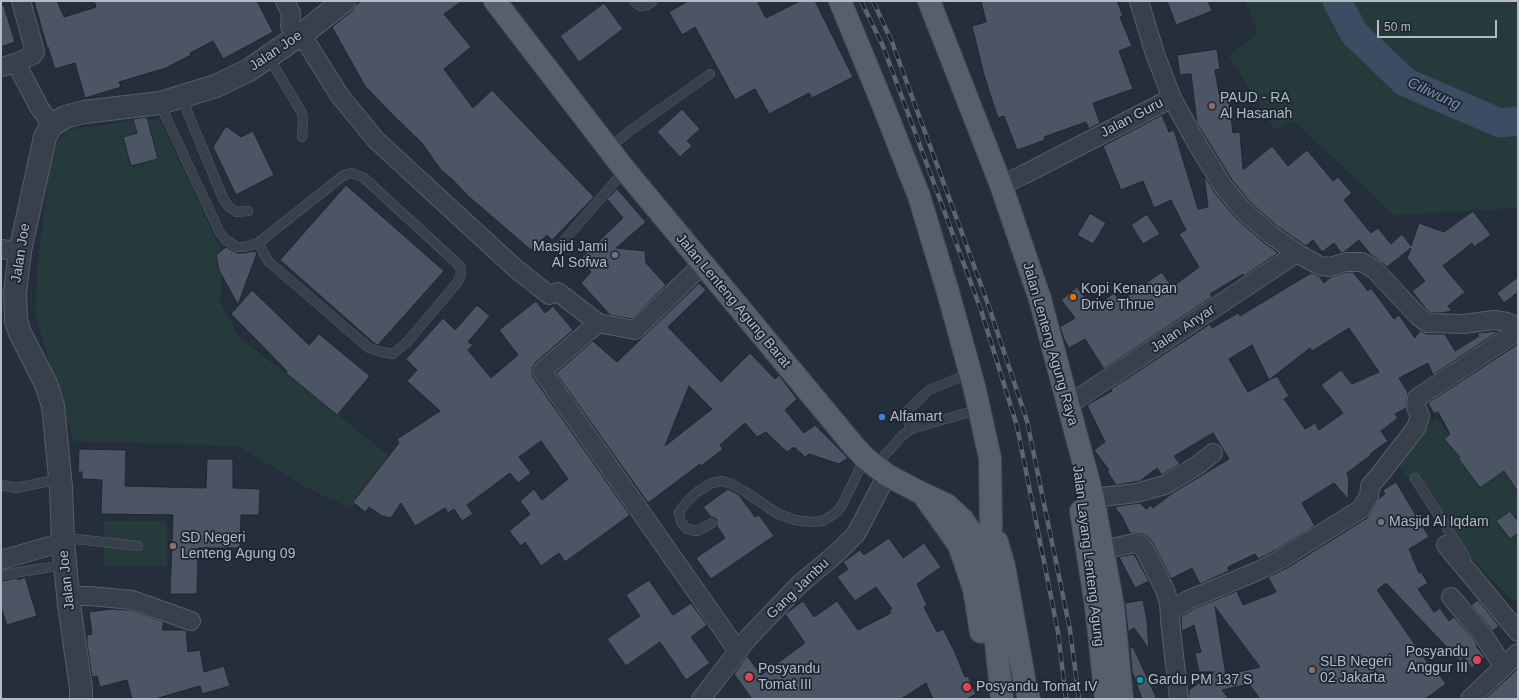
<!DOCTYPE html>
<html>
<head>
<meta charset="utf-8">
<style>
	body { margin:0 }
	#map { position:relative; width:1519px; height:700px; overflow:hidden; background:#252e3b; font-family:Arial,sans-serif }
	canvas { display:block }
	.frame { position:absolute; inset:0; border:2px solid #b4bbc6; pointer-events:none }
	.scale { position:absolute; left:1377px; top:20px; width:120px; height:18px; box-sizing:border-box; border:2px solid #b4bbc6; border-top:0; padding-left:5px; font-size:12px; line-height:14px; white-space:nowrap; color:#b4bbc6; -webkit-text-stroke:3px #1d2530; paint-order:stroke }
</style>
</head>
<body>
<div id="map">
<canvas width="1519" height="700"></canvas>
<div class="frame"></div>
<div class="scale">50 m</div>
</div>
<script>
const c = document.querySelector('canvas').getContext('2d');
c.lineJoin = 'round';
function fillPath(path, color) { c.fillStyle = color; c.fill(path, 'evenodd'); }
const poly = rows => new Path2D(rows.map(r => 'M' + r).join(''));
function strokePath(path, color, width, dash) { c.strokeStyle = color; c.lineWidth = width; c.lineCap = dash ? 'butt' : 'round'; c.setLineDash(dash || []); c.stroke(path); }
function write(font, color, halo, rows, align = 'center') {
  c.font = font + ' Arial,sans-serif'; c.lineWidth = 3.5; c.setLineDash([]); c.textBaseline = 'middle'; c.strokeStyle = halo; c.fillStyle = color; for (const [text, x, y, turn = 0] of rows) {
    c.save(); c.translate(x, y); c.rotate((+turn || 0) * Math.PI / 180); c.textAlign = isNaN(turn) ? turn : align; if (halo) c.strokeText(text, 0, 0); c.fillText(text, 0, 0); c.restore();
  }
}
const green = poly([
	[1245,1,1518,1,1518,208,1394,215,1294,121,1275,130,1229,56,1258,33],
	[159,118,224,257,220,302,239,337,391,457,351,508,311,490,238,446,73,441,35,313,38,265,51,151,66,130],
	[1437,418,1474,467,1499,459,1518,479,1518,600,1514,602,1433,518,1390,452],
	[104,521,167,521,167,566,104,566]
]);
const river = poly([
	[1337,1,1354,33,1405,82,1500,123,1518,121]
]);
const building = poly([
	[34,1,57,1,64,17,96,7,94,1,257,1,273,32,223,59,213,41,190,53,191,55,166,68,119,82,121,87,85,98,75,63,55,69,48,47,47,47,34,1],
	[362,1,462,1,444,14,471,47,444,69,473,108,492,90,594,197,552,240,547,235,531,250,467,195,453,180,441,170,422,143,392,114,365,86,332,27,352,11,356,4,362,1],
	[688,1,757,1,766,18,800,1,815,1,853,77,812,98,809,93,769,114,755,89,735,100,695,27,682,35,669,12,688,1],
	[981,1,1117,1,1123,16,1120,17,1132,46,1119,51,1133,89,1093,103,1100,123,1089,129,1086,122,1044,137,1045,140,1017,150,1004,116,998,118,984,75,972,26,986,22,981,1],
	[1167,1,1208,1,1212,11,1176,25,1167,1],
	[604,3,623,29,579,62,560,36,604,3],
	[1,6,4,6,15,42,1,47,1,6],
	[1217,49,1220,69,1215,70,1219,94,1228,93,1233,133,1240,132,1243,170,1272,146,1288,166,1307,150,1333,181,1338,177,1352,193,1344,200,1371,233,1378,228,1391,244,1402,234,1411,246,1419,223,1444,232,1473,211,1491,235,1474,247,1472,243,1443,266,1465,292,1448,306,1452,311,1441,313,1431,313,1426,309,1412,291,1425,281,1407,258,1411,248,1387,267,1379,260,1371,255,1359,240,1344,252,1341,253,1334,243,1322,252,1313,240,1306,246,1303,244,1277,226,1251,203,1232,180,1197,123,1191,74,1180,75,1177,55,1217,49],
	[682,109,700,129,687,141,692,146,680,157,657,132,682,109],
	[1162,115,1169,132,1174,130,1198,209,1208,207,1204,175,1215,193,1235,217,1263,242,1278,253,1244,276,1243,274,1210,294,1212,297,1104,369,1085,339,1069,348,1064,339,1060,327,1075,318,1061,300,1077,287,1093,308,1114,293,1120,301,1162,272,1172,287,1199,267,1179,234,1186,230,1171,200,1154,208,1143,181,1121,190,1103,146,1162,115],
	[147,117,158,159,131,166,123,137,137,133,133,119,147,117],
	[226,126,241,137,253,131,274,175,236,195,213,147,226,126],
	[346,185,444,271,378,345,374,343,280,260,346,185],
	[617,189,646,222,616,248,645,251,646,263,666,285,632,319,610,315,581,283,591,272,580,259,623,218,607,199,617,189],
	[1090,213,1106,223,1093,244,1077,235,1090,213],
	[1147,214,1160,234,1143,244,1131,225,1147,214],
	[226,247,237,253,245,253,253,251,257,253,238,305,219,270,216,255,226,247],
	[1348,272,1353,272,1368,291,1371,288,1394,319,1399,315,1415,338,1420,331,1427,334,1445,334,1455,351,1479,336,1477,334,1479,333,1499,331,1433,375,1428,363,1399,378,1408,393,1406,408,1395,414,1398,418,1381,431,1388,441,1370,454,1371,455,1347,473,1349,480,1348,499,1334,483,1302,503,1315,526,1276,550,1258,559,1255,554,1228,567,1229,571,1200,584,1192,568,1171,579,1153,543,1148,537,1142,534,1130,533,1121,515,1115,508,1118,506,1140,503,1146,509,1151,505,1153,508,1174,492,1229,459,1213,433,1174,456,1180,464,1162,475,1157,468,1140,481,1116,485,1107,471,1109,470,1094,450,1105,442,1087,405,1112,391,1111,389,1210,324,1212,328,1238,313,1240,316,1311,273,1320,277,1324,283,1331,277,1348,272],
	[1349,328,1379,372,1352,384,1341,370,1321,385,1343,413,1319,430,1315,423,1305,429,1284,399,1289,396,1277,376,1269,380,1310,348,1312,351,1349,328],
	[1252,345,1269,380,1248,392,1229,359,1252,345],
	[1518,277,1518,292,1504,303,1497,293,1518,277],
	[699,283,706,290,668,327,721,382,750,353,775,379,779,375,797,399,785,410,804,433,815,425,848,458,839,464,809,454,805,457,794,447,787,452,766,432,757,437,745,423,720,445,723,449,701,466,700,464,648,503,556,373,593,341,617,362,699,283],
	[689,386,712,409,665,446,689,386],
	[252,290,309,345,319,334,370,376,337,415,286,373,287,371,231,314,252,290],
	[536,301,545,313,553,306,573,330,535,363,532,368,532,373,533,377,630,515,565,562,559,553,541,566,525,542,521,546,509,531,530,514,520,501,534,489,542,500,568,479,541,441,519,457,531,473,518,483,510,473,467,505,473,514,462,521,454,509,448,513,445,508,415,526,401,503,391,518,382,516,369,507,365,512,353,502,399,443,397,439,440,411,407,381,417,370,406,359,443,318,455,330,477,305,490,316,468,342,473,345,468,350,491,378,518,355,499,330,536,301],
	[1518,344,1518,492,1504,471,1480,488,1458,458,1460,457,1444,439,1450,434,1438,412,1434,414,1428,403,1518,344],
	[79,449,126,450,125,486,206,488,207,459,233,459,233,488,260,489,259,515,241,515,240,548,198,548,197,594,170,594,173,515,101,514,102,480,82,479,82,472,78,472,79,449],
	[1396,482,1429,537,1409,549,1419,573,1421,572,1428,583,1418,589,1434,612,1440,608,1449,621,1454,617,1475,641,1477,645,1476,646,1485,657,1472,668,1464,658,1460,661,1386,583,1377,590,1432,669,1434,667,1446,684,1425,699,1260,699,1249,684,1222,690,1229,699,1189,699,1189,690,1214,672,1199,672,1195,653,1201,652,1194,625,1182,631,1181,621,1182,616,1193,609,1237,591,1243,605,1276,592,1268,577,1287,568,1367,518,1379,498,1385,494,1383,490,1396,482],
	[1215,607,1260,667,1226,675,1215,607],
	[728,489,739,495,755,517,759,515,774,536,711,579,696,558,725,538,717,526,717,520,715,518,711,517,703,507,728,489],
	[1510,511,1518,521,1518,533,1510,539,1496,521,1510,511],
	[889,538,903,558,924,543,941,567,917,584,927,605,924,607,937,632,943,629,954,650,965,677,968,676,976,694,966,699,933,699,926,683,901,699,752,699,734,674,747,656,761,675,805,643,785,614,803,601,814,617,837,601,858,630,891,613,889,610,892,609,876,587,855,601,837,577,848,569,843,562,860,550,864,555,889,538],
	[1134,554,1149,581,1135,588,1119,557,1134,554],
	[25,577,37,616,7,625,1,607,1,581,17,578,18,580,25,577],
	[649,580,673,615,691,603,707,625,691,637,710,663,686,680,660,642,626,666,607,639,640,616,626,595,649,580],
	[1143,600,1147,620,1149,649,1134,628,1128,632,1125,603,1143,600],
	[1478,600,1499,626,1493,631,1471,605,1478,600],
	[111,609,130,610,164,622,162,630,186,630,188,652,200,650,204,672,224,666,230,686,202,694,200,686,155,699,132,699,127,680,100,687,97,676,92,677,87,643,87,635,92,634,89,612,111,609],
	[1133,647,1157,699,1142,699,1132,671,1130,648,1133,647],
	[1518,668,1518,699,1485,699,1510,676,1518,668]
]);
const service = poly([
	[634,1,640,6,647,5,653,1],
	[268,56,302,113,303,123,302,137],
	[183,96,187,111,223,198,228,206,236,212,248,211],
	[160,103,166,117,220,233,226,240,237,247,245,247,258,243,344,175,352,173,364,178,460,266,461,275,457,283,407,342,393,354,382,352,369,348,269,262,258,243],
	[608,149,631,130,710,74],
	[562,243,625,170],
	[911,429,905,413,929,390,970,373],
	[875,466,903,435,911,429,980,409],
	[1415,478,1466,558],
	[1,485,16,488,60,479],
	[712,523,697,531,687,529,681,522,679,512,686,503,697,492,712,483,722,481,732,484,744,491,778,514,795,520,812,522,823,521,837,512,842,505,865,458],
	[63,542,76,539,138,546],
	[1,575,51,567,66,566]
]);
const minor = poly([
	[285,1,291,13,290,26,296,37],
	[1139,1,1155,54,1172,98,1196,142,1223,186,1243,210,1270,234,1297,253,1320,266,1330,267,1346,262,1362,262,1374,269,1418,316,1427,323,1463,324,1494,320,1507,322,1518,327],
	[301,34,340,96,376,140,515,268,549,295,558,292,598,323,635,330,703,264],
	[16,63,39,107,52,125],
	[1,67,16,63,33,55,35,52,21,1],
	[1001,185,1025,174,1172,98],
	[1,249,20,251],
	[598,323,542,371,738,651],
	[1068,405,1297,253],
	[1093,498,1136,493,1165,485,1198,465,1213,453],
	[1446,545,1518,632],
	[1103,550,1134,543,1140,544,1145,550,1165,590,1169,603,1170,617],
	[1,560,63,542],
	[69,596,90,596,132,600,191,621],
	[1451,597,1483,635,1504,667],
	[701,699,749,637,800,584,837,553,856,534,887,475],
	[1179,699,1170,621,1171,614,1175,608,1188,600,1258,571,1281,559,1361,509,1369,496,1370,486,1381,473,1416,428,1420,416,1416,407,1417,398,1518,331],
	[1470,699,1518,653]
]);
const tertiary = poly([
	[81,699,81,688,69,605,63,542,61,487,53,406,46,384,20,333,16,320,15,293,20,251,45,137,52,125,65,117,84,112,160,103,216,86,249,70,310,28,344,1]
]);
const primary = poly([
	[495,1,625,170,854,446,865,458,887,475,923,494,947,505,963,520,975,538,989,575],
	[840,1,879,95,919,196,948,292,975,390,990,458,991,523,989,575,1002,699],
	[929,1,1001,185,1040,299,1093,498,1113,606,1122,699],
	[925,497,959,545,974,589,981,632],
	[1081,511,1096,606,1106,699],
	[997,542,1004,566,1025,684,1029,699]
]);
const rail = poly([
	[861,1,883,46,981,310,1017,426,1058,632,1066,699],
	[873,1,892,42,989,307,1027,421,1070,630,1079,699]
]);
const markers = [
	[1212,106,4,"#8d6e63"],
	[615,255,4,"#6b7280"],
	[1073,297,4,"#e8710a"],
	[882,417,4,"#3f7fe0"],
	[1381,522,4,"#6b7280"],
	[173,546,4,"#8d6e63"],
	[1477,660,5,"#e0444e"],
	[1312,670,4,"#8d6e63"],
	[749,677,5,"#e0444e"],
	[1140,680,4,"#0f9aa8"],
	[967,687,5,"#e0444e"]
];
const streetNames = [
	["Jalan Joe",276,51,-34],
	["Jalan Guru",1132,118,-28],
	["Jalan Joe",21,253,-81],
	["Jalan Lenteng Agung Barat",733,301,50],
	["Jalan Anyar",1183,329,-34],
	["Jalan Lenteng Agung Raya",1050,344,74],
	["Jalan Layang Lenteng Agung",1088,556,83],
	["Jalan Joe",67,580,-96],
	["Gang Jambu",798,589,-44]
];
const poiNames = [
	["PAUD - RA",1220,98],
	["Al Hasanah",1220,114],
	["Masjid Jami",607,247,"right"],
	["Al Sofwa",607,263,"right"],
	["Kopi Kenangan",1081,289],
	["Drive Thrue",1081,305],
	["Alfamart",890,417],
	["Masjid Al Iqdam",1389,522],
	["SD Negeri",181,538],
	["Lenteng Agung 09",181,554],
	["Posyandu",1468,652,"right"],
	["Anggur III",1468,668,"right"],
	["SLB Negeri",1320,662],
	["02 Jakarta",1320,678],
	["Posyandu",758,669],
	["Tomat III",758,685],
	["Gardu PM 137 S",1148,680],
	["Posyandu Tomat IV",976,687]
];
const waterNames = [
	["Ciliwung",1434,94,25]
];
fillPath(green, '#263a3c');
strokePath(river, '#3b4c63', 29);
fillPath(building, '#4b5563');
strokePath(building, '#1f2732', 1);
strokePath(service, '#565e69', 10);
strokePath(minor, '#565e69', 20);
strokePath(tertiary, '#565e69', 24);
strokePath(primary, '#414954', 24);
strokePath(service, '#38404b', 9);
strokePath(minor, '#38404b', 18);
strokePath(tertiary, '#38404b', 22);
strokePath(primary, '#565f6b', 22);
strokePath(rail, '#5a6472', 4.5);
strokePath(rail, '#1d2530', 3, [9]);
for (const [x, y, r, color] of markers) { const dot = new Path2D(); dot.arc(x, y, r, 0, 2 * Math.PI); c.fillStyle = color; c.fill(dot); strokePath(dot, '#1d2530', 1.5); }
write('14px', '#b4bbc6', '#1d2530', streetNames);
write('14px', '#b4bbc6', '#1d2530', poiNames, 'left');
write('italic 15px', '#7d92ac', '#1d2530', waterNames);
</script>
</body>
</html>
